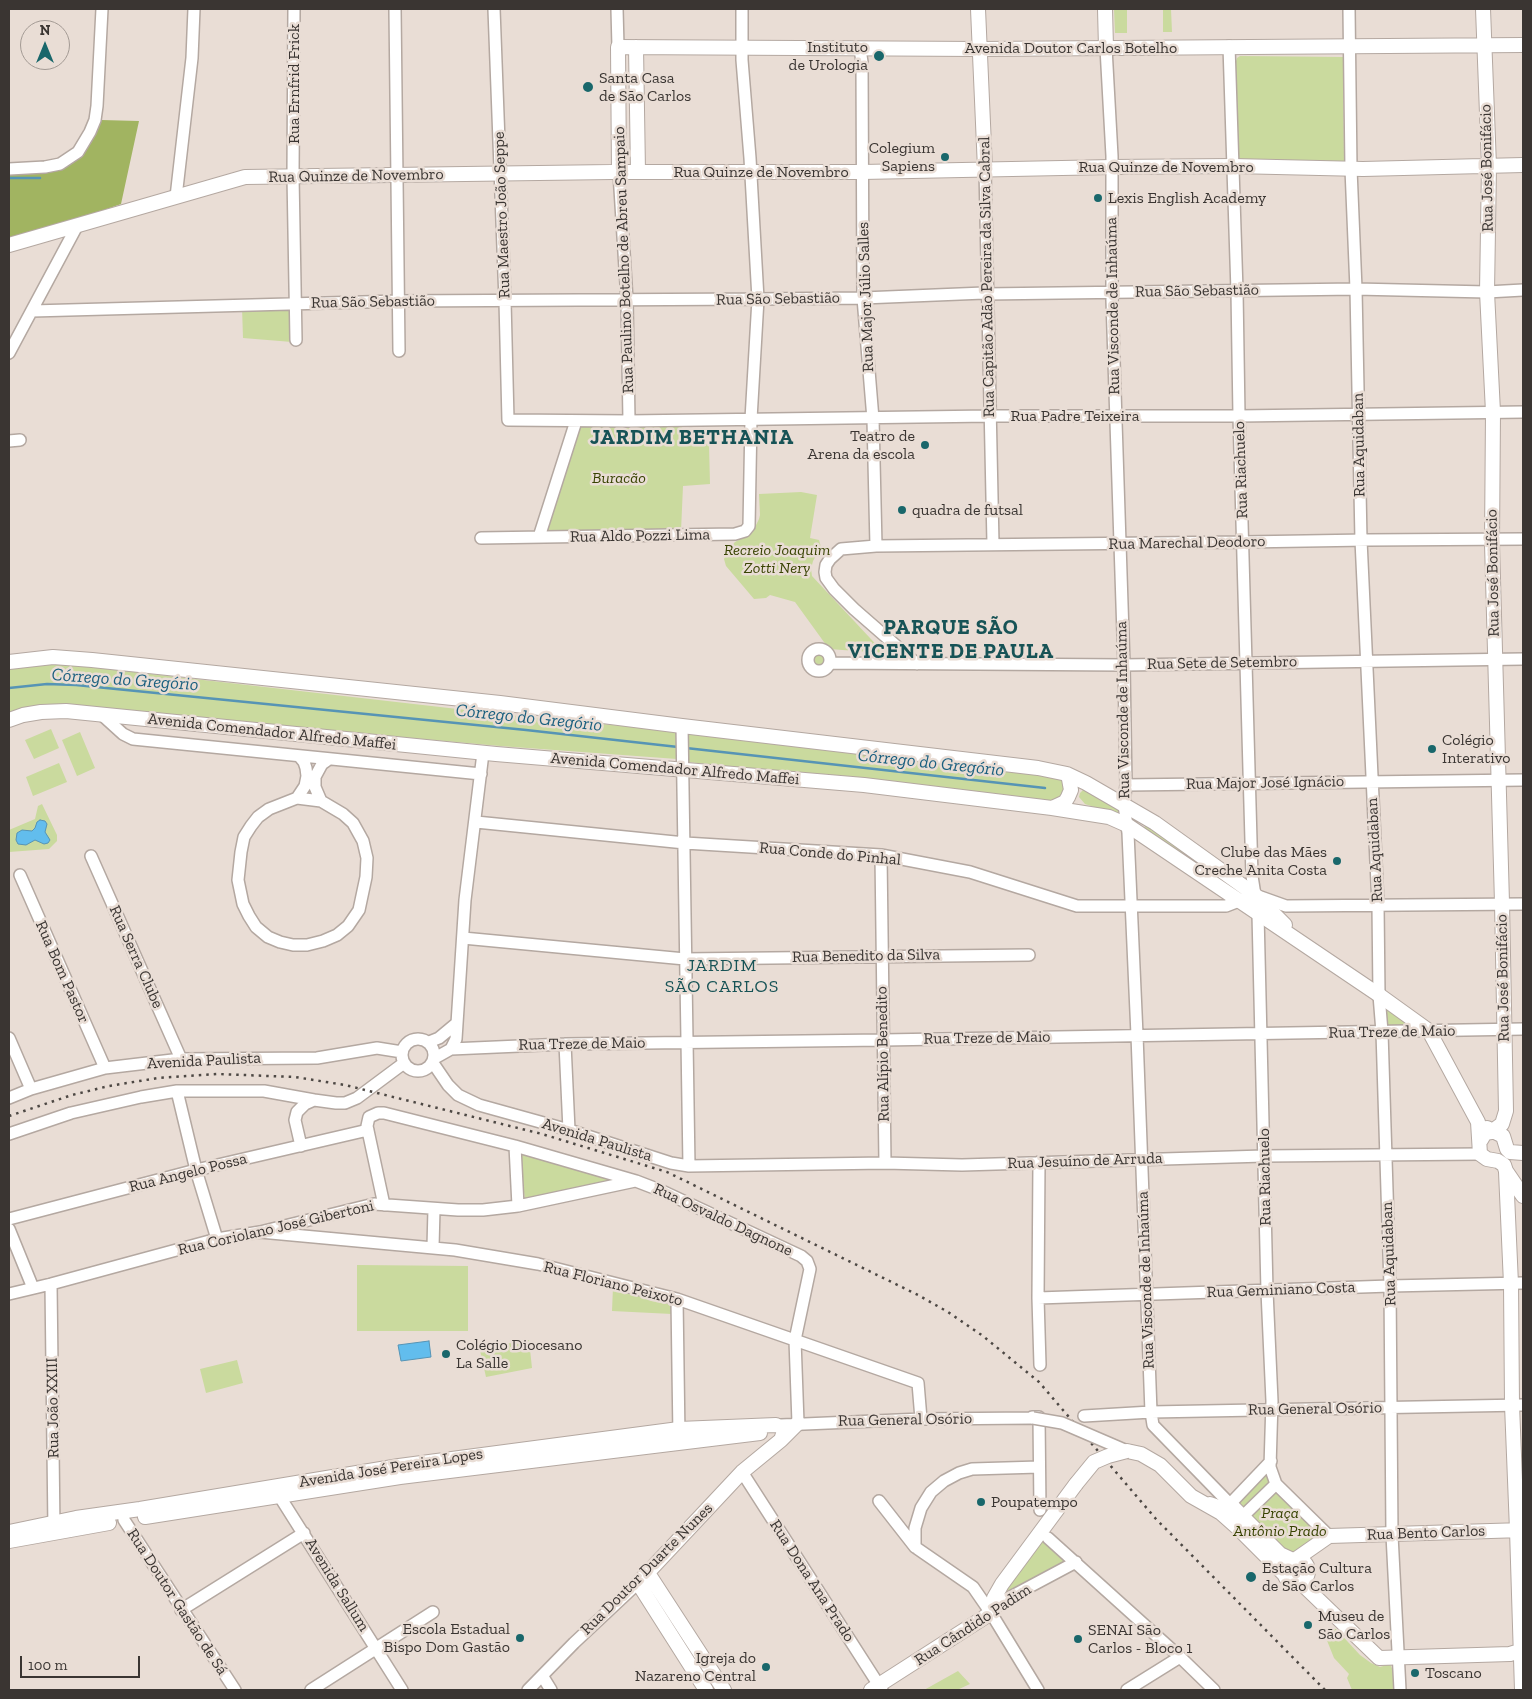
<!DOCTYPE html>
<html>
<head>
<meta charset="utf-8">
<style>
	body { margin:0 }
	#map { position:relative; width:1532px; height:1699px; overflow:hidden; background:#e9ddd5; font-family:"Zilla Slab",serif }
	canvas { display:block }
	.frame { position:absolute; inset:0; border:10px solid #3a3532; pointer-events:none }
	.north { position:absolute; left:20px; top:20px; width:50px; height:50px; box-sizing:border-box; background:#e9ddd5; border:1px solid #a39a94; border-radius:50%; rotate:0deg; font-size:14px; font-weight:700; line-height:20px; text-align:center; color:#3a3532 }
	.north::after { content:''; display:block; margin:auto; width:18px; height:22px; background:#19676b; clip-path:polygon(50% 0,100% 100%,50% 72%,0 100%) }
	.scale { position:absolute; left:20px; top:1656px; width:120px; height:22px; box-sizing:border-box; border:2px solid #3a3532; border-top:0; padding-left:6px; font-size:15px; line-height:18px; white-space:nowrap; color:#3a3532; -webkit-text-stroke:4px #e9ddd5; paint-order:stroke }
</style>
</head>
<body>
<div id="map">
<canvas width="1532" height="1699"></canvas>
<div class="frame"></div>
<div class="north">N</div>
<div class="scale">100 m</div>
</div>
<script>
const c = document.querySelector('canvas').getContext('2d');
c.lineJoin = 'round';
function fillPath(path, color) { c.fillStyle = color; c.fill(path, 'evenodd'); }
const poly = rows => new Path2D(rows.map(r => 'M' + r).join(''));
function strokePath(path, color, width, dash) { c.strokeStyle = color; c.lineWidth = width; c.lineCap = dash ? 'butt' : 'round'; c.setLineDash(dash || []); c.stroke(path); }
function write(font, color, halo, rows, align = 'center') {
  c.font = font + ' "Zilla Slab",serif'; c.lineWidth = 5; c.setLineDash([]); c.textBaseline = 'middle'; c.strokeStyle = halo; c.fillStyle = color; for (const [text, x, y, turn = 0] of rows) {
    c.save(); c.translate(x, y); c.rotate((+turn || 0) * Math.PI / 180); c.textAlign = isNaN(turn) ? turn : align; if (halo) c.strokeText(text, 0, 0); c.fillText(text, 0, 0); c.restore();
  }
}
const green = poly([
	[1114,9,1127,9,1127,33,1115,33],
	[1163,9,1171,9,1172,32,1163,32],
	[1240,56,1343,57,1344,161,1339,166,1236,160,1236,61,1237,58],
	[242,307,290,307,292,342,243,338],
	[578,423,682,424,681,442,709,444,710,484,683,486,681,531,544,534],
	[801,492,817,495,810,538,819,540,821,547,813,561,811,569,812,576,884,653,829,649,795,602,770,595,766,598,754,599,726,566,724,559,728,550,735,542,752,533,759,519,760,515,759,494],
	'809 660a10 10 0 1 1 20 0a10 10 0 1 1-20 0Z',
	[37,665,72,665,519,716,674,731,677,732,677,759,500,746,47,705,31,706,9,712,9,669],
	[51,729,59,748,34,759,25,740],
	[80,732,95,768,77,776,62,740],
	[688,734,1062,776,1067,791,1056,802,688,762],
	[59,763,67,782,33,796,26,777],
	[1085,788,1121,808,1122,813,1118,815,1085,804,1079,797,1080,793],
	[42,804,57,835,57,841,49,849,9,852,9,830,35,819,38,806],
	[1146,824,1245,892,1242,894,1145,830,1144,828],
	[1379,995,1429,1031,1382,1032],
	[522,1153,611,1179,609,1183,525,1200,520,1159],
	[357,1265,468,1266,468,1331,357,1331],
	[613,1287,666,1301,670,1306,672,1314,612,1311],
	[529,1340,532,1368,486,1377,479,1346,482,1348],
	[237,1360,243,1383,206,1393,200,1369],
	[1268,1467,1271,1482,1244,1509,1235,1502],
	[1276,1490,1320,1535,1294,1553,1286,1552,1248,1518],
	[1041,1538,1066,1561,1064,1566,1010,1593,1007,1592,1006,1590],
	[1332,1628,1336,1629,1360,1655,1371,1663,1380,1667,1390,1664,1394,1673,1394,1690,1352,1690,1347,1678,1349,1674,1334,1658,1326,1638],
	[958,1671,970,1684,957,1690,924,1690]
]);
const forest = poly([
	[101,120,139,121,121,204,70,222,9,238,9,173,47,172,81,154,91,143]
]);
const water = poly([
	[40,820,45,821,47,824,45,832,50,840,48,843,44,844,35,840,26,845,18,844,16,840,17,833,22,830,32,831,35,828,37,822,40,820],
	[429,1341,431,1357,401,1361,398,1345,429,1341]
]);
const stream = poly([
	[9,178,40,178],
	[9,688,47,684,76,685,526,730,678,747],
	[686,748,1045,788]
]);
const minor = poly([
	[294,9,293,176,296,340],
	[395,9,399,351],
	[494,9,505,301,508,420,629,421,990,416,1239,416,1523,412],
	[617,9,618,47],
	[1349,9,1351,169,1356,289,1361,540,1378,905,1379,995,1382,1032,1390,1286,1392,1535,1400,1690],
	[1229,46,1237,291,1239,416,1252,876,1258,914,1267,1291,1272,1401,1270,1467,1276,1484,1329,1536],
	[1106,48,1112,156,1112,300,1124,665,1126,785,1124,805,1128,833,1137,1035,1151,1412,1153,1425,1230,1504,1271,1461],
	[860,49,862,62,863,298,873,419,876,546],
	[9,169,45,167,60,164,78,152,90,132,95,120,97,106,102,9],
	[985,169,993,544],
	[619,173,627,300,629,421],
	[176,197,192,58,194,9],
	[32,311,399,301,758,299,863,298,984,293,986,294,1356,289,1487,292,1523,290],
	[9,353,77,226],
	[9,441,20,440],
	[539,537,576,421],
	[481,538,735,534,745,531,749,526,751,419,758,299,750,158,742,60,742,9],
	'808 660a11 11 0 1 1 22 0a11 11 0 1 1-22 0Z',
	[830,663,1124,665,1523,659],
	[917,664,854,609,834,589,826,578,825,572,826,565,830,559,841,549,876,546,1244,542,1367,540,1523,539],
	[102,715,123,734,133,739,481,774],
	[682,726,689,1166],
	[1126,785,1523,780],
	[297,798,321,801,343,814,353,823,363,841,367,858,366,877,359,910,348,926,337,935,323,941,307,945,293,945,280,942,268,937,256,927,249,916,243,904,238,880,241,852,244,837,251,826,258,817,269,809,297,798,305,786,307,776,306,768,304,762,299,756],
	[321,801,315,787,315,777,322,764,329,759],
	[476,822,685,843,881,855,970,872,1077,906,1226,906,1244,899],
	[881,855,885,1163],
	[91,856,181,1059],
	[20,875,105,1068],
	[1258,896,1286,906,1523,904],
	[463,938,685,959,1029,955],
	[9,1038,31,1089],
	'402 1055a16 16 0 1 1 32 0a16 16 0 1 1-32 0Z',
	[429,1042,439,1038,457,1023],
	[565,1044,569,1130],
	[451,1049,456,1039,465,900,483,753],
	[435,1058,451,1049,565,1044,883,1040,1523,1029],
	[433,1063,448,1085,458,1095,479,1105,569,1130,671,1163,689,1166,885,1163,962,1165,1264,1156,1480,1154],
	[177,1091,196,1170,217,1239],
	[9,1098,31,1089,105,1068,181,1059,317,1058,377,1048,402,1052],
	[9,1134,71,1113,141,1097,177,1091,264,1091,314,1100],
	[301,1146,295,1120,297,1112,305,1104,314,1100,336,1103,345,1103,357,1098,404,1063],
	[515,1146,518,1206],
	[1039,1162,1038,1298,1040,1365],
	[384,1205,367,1126,369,1117,378,1113,384,1113,515,1146,636,1181,662,1191,801,1256,807,1261,810,1269,795,1340,798,1423],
	[9,1219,196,1170,368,1130],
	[9,1229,33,1288],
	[260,1232,455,1250,538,1264,677,1299,918,1383,921,1419],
	[433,1247,434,1209],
	[51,1284,54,1530],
	[9,1294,51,1284,217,1239,260,1232,374,1204,458,1210,483,1210,518,1206,635,1181],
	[1038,1298,1390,1286,1523,1283],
	[677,1299,679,1437],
	[1084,1416,1151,1412,1523,1405],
	[1032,1417,1039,1417,1040,1510],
	[781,1425,921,1419,1033,1418],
	[742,1472,882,1690],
	[274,1493,280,1497,402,1690],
	[879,1501,915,1547,973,1587,991,1613,1038,1690],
	[123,1511,124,1520,235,1690],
	[1242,1517,1276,1484],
	[1048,1538,1180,1657,1214,1690],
	[915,1547,915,1528,921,1508,931,1492,944,1481,959,1473,972,1469,1039,1467],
	[181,1610,304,1533],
	[991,1613,1001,1602,1076,1562],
	[543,1677,551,1690],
	[311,1690,433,1612],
	[528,1690,574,1643,638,1583],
	[1127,1690,1180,1657]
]);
const major = poly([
	[978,9,985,169],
	[1105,9,1106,48],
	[636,47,638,172],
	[619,173,618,47,979,49,1523,45],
	[9,245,245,177,612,172,862,172,1112,167,1233,166,1363,169,1523,165],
	[9,662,53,657,92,660,500,703,682,726,1038,768,1067,774,1086,783,1155,823,1254,894,1285,925],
	[9,720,23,715,41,712,66,711,496,754,864,785,1052,808,1109,817,1127,825,1379,995,1429,1031,1478,1122,1480,1154,1487,1159,1498,1161,1504,1165,1506,1171,1523,1196],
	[1052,808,1065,802,1068,797,1071,790,1069,779,1067,774],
	[1487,1128,1503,1136,1507,1149,1510,1152,1523,1153],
	[1481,1140,1485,1133,1491,1132,1502,1124,1506,1111,1502,903,1492,543,1493,412,1487,292,1489,166,1483,9],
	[1506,1172,1511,1284,1512,1405,1517,1530,1522,1690],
	[781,1440,798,1423],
	[1127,1451,1141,1454,1160,1465,1191,1496,1221,1513,1239,1529,1284,1574],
	[1210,1504,1221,1508,1228,1506,1230,1504,1280,1554,1293,1560],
	[145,1517,400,1477,760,1433],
	[9,1532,76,1518,140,1509,399,1466,679,1429,776,1425],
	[9,1541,109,1523],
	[1296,1559,1329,1536,1523,1530],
	'1284 1571a12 12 0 1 1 24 0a12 12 0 1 1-24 0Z',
	[648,1573,724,1690],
	[1300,1582,1379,1658,1510,1654,1523,1650],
	[706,1690,638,1583,742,1472,781,1440,783,1434],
	[871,1690,991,1613,994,1598,1002,1584,1076,1484]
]);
const rail = poly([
	[9,1116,72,1095,109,1086,158,1078,218,1074,295,1077,345,1085,542,1134,667,1172,918,1295,948,1312,983,1336,1039,1382,1156,1519,1325,1690]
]);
const minorBridge = poly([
	[1033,1418,1062,1423,1127,1451]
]);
const majorBridge = poly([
	[1076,1484,1094,1462,1108,1456,1127,1451]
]);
const markers = [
	[879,56,6,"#19676b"],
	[588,87,6,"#19676b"],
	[945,157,5,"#19676b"],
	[1098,198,5,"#19676b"],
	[925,445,5,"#19676b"],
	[902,510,5,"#19676b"],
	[1432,749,5,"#19676b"],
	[1337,861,5,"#19676b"],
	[446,1354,5,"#19676b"],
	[981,1502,5,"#19676b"],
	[1251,1577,6,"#19676b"],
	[1308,1625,5,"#19676b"],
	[520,1638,5,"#19676b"],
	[1078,1639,5,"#19676b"],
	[766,1667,5,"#19676b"],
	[1415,1673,5,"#19676b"]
];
const poiNames = [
	["Instituto",868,47,"right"],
	["de Urologia",868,65,"right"],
	["Santa Casa",599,78],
	["de São Carlos",599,96],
	["Colegium",935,148,"right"],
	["Sapiens",935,166,"right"],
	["Lexis English Academy",1108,198],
	["Teatro de",915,436,"right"],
	["Arena da escola",915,454,"right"],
	["quadra de futsal",912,510],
	["Colégio",1442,740],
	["Interativo",1442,758],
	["Clube das Mães",1327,852,"right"],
	["Creche Anita Costa",1327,870,"right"],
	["Colégio Diocesano",456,1345],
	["La Salle",456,1363],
	["Poupatempo",991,1502],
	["Estação Cultura",1262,1568],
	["de São Carlos",1262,1586],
	["Museu de",1318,1616],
	["São Carlos",1318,1634],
	["Escola Estadual",510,1629,"right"],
	["Bispo Dom Gastão",510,1647,"right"],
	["SENAI São",1088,1630],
	["Carlos - Bloco 1",1088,1648],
	["Igreja do",756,1658,"right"],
	["Nazareno Central",756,1676,"right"],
	["Toscano",1425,1673]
];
const streetNames = [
	["Avenida Doutor Carlos Botelho",1071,48],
	["Rua Ernfrid Frick",294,84,-90],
	["Rua Quinze de Novembro",1166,167],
	["Rua José Bonifácio",1487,168,-91],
	["Rua Quinze de Novembro",761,172],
	["Rua Quinze de Novembro",356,176,-1],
	["Rua Maestro João Seppe",502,215,-92],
	["Rua Paulino Botelho de Abreu Sampaio",624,260,-92],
	["Rua Capitão Adão Pereira da Silva Cabral",987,277,-91],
	["Rua São Sebastião",1197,291,-1],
	["Rua Major Júlio Salles",866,297,-92],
	["Rua São Sebastião",778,299,-1],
	["Rua São Sebastião",373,302,-1],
	["Rua Visconde de Inhaúma",1113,306,-91],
	["Rua Padre Teixeira",1075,416],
	["Rua Aquidaban",1359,445,-91],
	["Rua Riachuelo",1241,470,-92],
	["Rua Aldo Pozzi Lima",640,536,-1],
	["Rua Marechal Deodoro",1187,543,-1],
	["Rua José Bonifácio",1493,573,-91],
	["Rua Sete de Setembro",1222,663,-1],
	["Rua Visconde de Inhaúma",1123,710,-91],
	["Avenida Comendador Alfredo Maffei",272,732,6],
	["Avenida Comendador Alfredo Maffei",675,769,5],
	["Rua Major José Ignácio",1265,783,-1],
	["Rua Aquidaban",1375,850,-93],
	["Rua Conde do Pinhal",830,854,5],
	["Rua Benedito da Silva",866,956,-1],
	["Rua Serra Clube",136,957,66],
	["Rua Bom Pastor",62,972,66],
	["Rua José Bonifácio",1503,978,-91],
	["Rua Treze de Maio",1392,1032,-1],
	["Rua Treze de Maio",987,1038,-1],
	["Rua Treze de Maio",582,1044,-1],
	["Rua Alípio Benedito",883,1054,-91],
	["Avenida Paulista",204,1061,-3],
	["Avenida Paulista",597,1140,17],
	["Rua Jesuíno de Arruda",1085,1161,-2],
	["Rua Angelo Possa",188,1173,-14],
	["Rua Riachuelo",1265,1177,-91],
	["Rua Osvaldo Dagnone",723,1220,25],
	["Rua Coriolano José Gibertoni",276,1228,-13],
	["Rua Aquidaban",1389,1254,-92],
	["Rua Visconde de Inhaúma",1146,1280,-92],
	["Rua Floriano Peixoto",613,1284,14],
	["Rua Geminiano Costa",1281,1290,-2],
	["Rua João XXIII",53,1408,-91],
	["Rua General Osório",1315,1409,-1],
	["Rua General Osório",905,1420,-1],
	["Avenida José Pereira Lopes",391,1468,-9],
	["Rua Bento Carlos",1426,1533,-2],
	["Rua Doutor Duarte Nunes",647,1569,-45],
	["Rua Dona Ana Prado",812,1581,57],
	["Avenida Sallum",337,1585,58],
	["Rua Doutor Gastão de Sá",177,1602,57],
	["Rua Cândido Padim",973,1625,-33]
];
const parkNames = [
	["Buracão",619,478],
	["Recreio Joaquim",777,550],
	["Zotti Nery",777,568],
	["Praça",1280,1513],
	["Antônio Prado",1280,1531]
];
const waterNames = [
	["Córrego do Gregório",125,680,4],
	["Córrego do Gregório",529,718,6],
	["Córrego do Gregório",931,763,6]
];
const neighbourhoodNames = [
	["JARDIM",722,966],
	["SÃO CARLOS",722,987]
];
const districtNames = [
	["JARDIM BETHANIA",692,438],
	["PARQUE SÃO",951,628],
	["VICENTE DE PAULA",951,652]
];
fillPath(green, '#cada9e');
fillPath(forest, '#a1b461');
fillPath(water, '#62bded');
strokePath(water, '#5694b5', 1);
strokePath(stream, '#5694b5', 2.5);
strokePath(minor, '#b4a8a1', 14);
strokePath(major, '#b4a8a1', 16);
strokePath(minor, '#fff', 11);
strokePath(major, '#fff', 14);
strokePath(rail, '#4d4844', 2.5, [2.5, 5]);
strokePath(minorBridge, '#b4a8a1', 14, []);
strokePath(majorBridge, '#b4a8a1', 16, []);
strokePath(minorBridge, '#fff', 11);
strokePath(majorBridge, '#fff', 14);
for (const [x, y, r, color] of markers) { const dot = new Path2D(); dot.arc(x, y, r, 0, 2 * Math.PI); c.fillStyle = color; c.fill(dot); strokePath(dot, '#e9ddd5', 2); }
write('16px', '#3a3532', '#e9ddd5', poiNames, 'left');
write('16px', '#3a3532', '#e9ddd5', streetNames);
write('italic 16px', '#384302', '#e9ddd5', parkNames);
write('italic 18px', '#1a5f7f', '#e9ddd5', waterNames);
c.letterSpacing = '1px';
write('18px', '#175356', '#e9ddd5', neighbourhoodNames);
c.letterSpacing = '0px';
c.letterSpacing = '1px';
write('bold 21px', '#175356', '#e9ddd5', districtNames);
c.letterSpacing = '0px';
</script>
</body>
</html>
